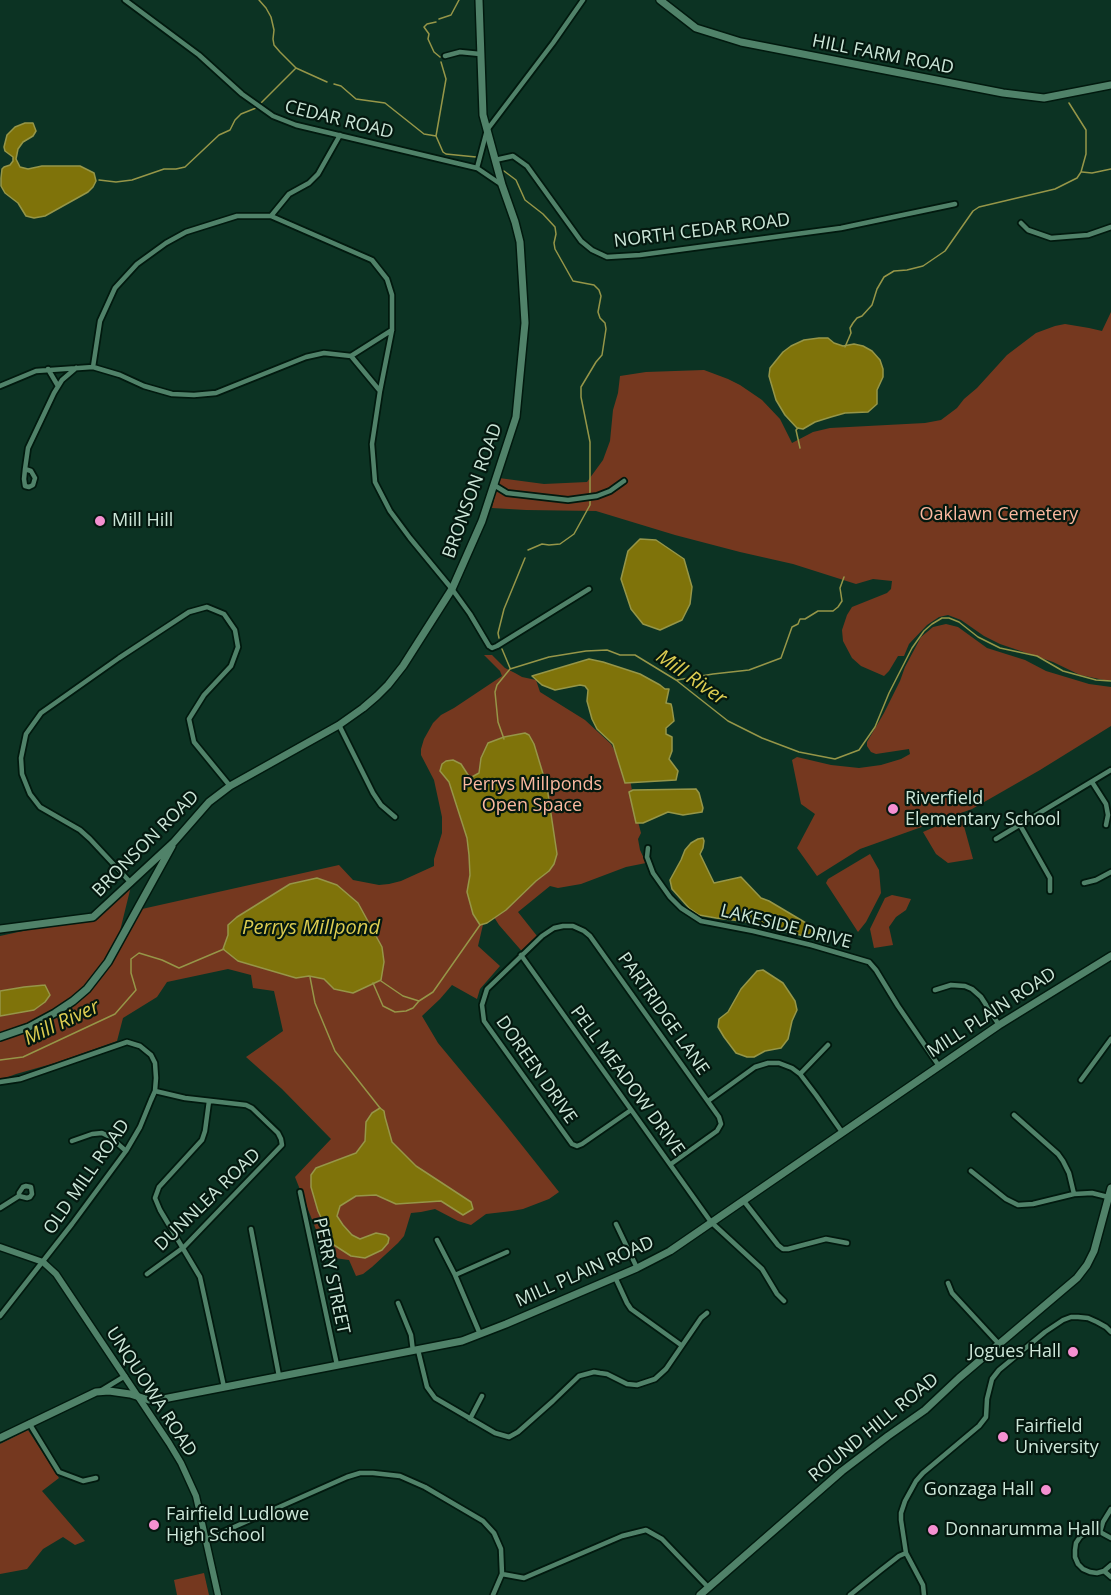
<!DOCTYPE html>
<html>
<head>
<meta charset="utf-8">
<style>
	body { margin:0 }
	canvas { display:block; background:#0c3323 }
</style>
</head>
<body>
<canvas width="1111" height="1595"></canvas>
<script>
const c = document.querySelector('canvas').getContext('2d');
c.lineJoin = 'round';
function fillPath(path, color) { c.fillStyle = color; c.fill(path, 'evenodd'); }
const poly = rows => new Path2D(rows.map(r => 'M' + r).join(''));
function strokePath(path, color, width, dash) { c.strokeStyle = color; c.lineWidth = width; c.lineCap = dash ? 'butt' : 'round'; c.setLineDash(dash || []); c.stroke(path); }
function write(font, color, halo, rows, align = 'center') {
  c.font = font + ' "Open Sans",sans-serif'; c.lineWidth = 4.5; c.setLineDash([]); c.textBaseline = 'middle'; c.strokeStyle = halo; c.fillStyle = color; for (const [text, x, y, turn = 0] of rows) {
    c.save(); c.translate(x, y); c.rotate((+turn || 0) * Math.PI / 180); c.textAlign = isNaN(turn) ? turn : align; if (halo) c.strokeText(text, 0, 0); c.fillText(text, 0, 0); c.restore();
  }
}
const green = poly([
	[1111,312,1111,680,1104,680,1080,675,1053,662,1000,644,984,636,961,620,948,615,939,617,927,625,909,644,904,656,898,656,889,671,884,676,861,666,852,658,843,641,842,630,847,615,852,607,887,593,891,589,892,581,873,579,856,584,793,564,740,552,675,535,596,511,526,510,492,508,499,478,544,484,587,482,603,460,610,441,613,410,618,393,620,376,646,372,704,370,728,379,740,385,762,400,780,419,792,443,813,432,830,428,925,423,941,420,957,408,964,399,977,388,1007,355,1036,333,1055,326,1065,324,1089,328,1102,331],
	[946,624,958,627,987,648,1025,660,1046,671,1089,684,1111,687,1111,726,1040,770,972,809,860,849,817,876,797,848,815,814,801,804,792,760,797,757,831,765,859,768,881,765,901,759,910,754,909,749,876,754,871,752,867,746,867,742,884,713,900,681,905,667,921,637,933,627],
	[484,655,492,655,505,668,515,673,522,677,536,680,540,692,585,720,611,744,630,779,636,814,641,833,638,839,640,850,646,863,626,867,581,884,558,888,550,886,518,912,541,941,526,956,499,925,492,914,485,916,478,946,500,966,480,989,477,999,452,985,440,999,422,1016,438,1043,505,1124,559,1192,549,1199,523,1209,512,1211,486,1214,471,1225,458,1221,435,1209,421,1212,411,1213,404,1236,398,1243,372,1267,363,1274,356,1276,349,1260,327,1257,295,1177,331,1139,282,1089,246,1057,283,1031,274,991,253,988,251,975,228,969,167,982,157,997,123,1018,117,1041,55,1063,16,1074,0,1080,0,936,92,916,131,886,120,931,133,911,339,865,353,880,379,885,389,884,401,881,434,866,434,859,442,833,442,817,434,780,421,755,421,749,424,739,433,723,441,715,454,708,502,676,500,671],
	[957,817,962,819,973,859,948,863,936,854,923,832],
	[870,854,879,870,881,893,866,922,858,932,826,883,828,879],
	[892,895,911,899,906,910,896,917,889,927,893,945,874,948,870,929,885,898],
	[28,1430,59,1478,42,1491,85,1541,75,1545,63,1537,43,1549,27,1569,0,1574,0,1444],
	[204,1573,209,1595,177,1595,174,1580]
]);
const water = poly([
	[25,123,33,123,36,131,33,136,23,142,18,149,16,159,20,167,28,169,42,166,80,166,94,173,96,181,93,187,88,192,45,216,34,218,26,216,18,203,5,193,1,186,1,178,2,169,4,167,10,165,13,161,13,157,5,151,4,147,7,135,15,127,25,123],
	[819,338,828,338,834,343,843,346,854,344,863,346,872,351,880,360,883,369,883,377,877,390,877,404,868,412,845,413,831,417,815,422,803,429,797,428,785,415,776,400,769,376,770,368,783,352,791,346,804,340,819,338],
	[640,539,656,540,684,559,692,587,690,604,682,620,660,630,643,624,631,609,621,579,628,551,640,539],
	[589,659,603,662,640,674,660,685,665,689,669,689,666,703,671,704,672,708,674,721,666,728,666,734,672,737,672,751,669,759,678,771,676,780,625,783,613,744,597,729,592,719,587,701,588,690,585,686,580,685,555,690,542,685,532,676,589,659],
	[525,733,529,735,534,744,547,787,557,854,554,864,549,871,536,881,506,910,487,923,480,925,473,914,467,892,470,875,469,855,467,838,449,782,440,771,442,764,446,761,453,760,461,764,470,778,479,773,481,758,488,743,504,737,525,733],
	[696,789,699,793,703,808,702,812,683,815,668,812,643,823,636,823,629,792,633,790,696,789],
	[703,838,704,841,703,848,700,854,714,883,741,877,761,898,769,901,801,920,817,930,817,933,812,936,804,936,749,922,716,918,699,915,689,908,672,889,670,880,681,860,685,850,691,843,698,839,703,838],
	[317,878,337,885,358,903,382,947,384,962,381,980,353,993,334,989,324,979,309,976,296,978,238,961,223,949,228,935,228,925,237,917,290,884,317,878],
	[763,970,783,983,795,1001,797,1010,792,1021,788,1039,781,1048,765,1051,754,1057,747,1057,736,1053,724,1037,718,1027,719,1019,728,1012,741,989,757,971,763,970],
	[45,985,50,995,45,1002,34,1010,0,1016,0,991,24,987,45,985],
	[380,1108,384,1111,385,1117,392,1142,416,1166,471,1202,473,1209,463,1215,441,1201,396,1204,376,1195,356,1196,340,1206,337,1216,343,1225,352,1235,360,1239,376,1233,386,1235,389,1238,388,1243,382,1250,365,1258,351,1256,334,1245,318,1211,311,1187,311,1175,316,1168,356,1153,365,1141,366,1122,372,1113,380,1108]
]);
const stream = poly([
	[259,0,266,8,271,17,274,30,273,39,274,45,280,52,296,68,327,82],
	[439,19,451,15,459,0],
	[436,22,427,24,424,27,429,34,428,39,434,52,440,57],
	[441,62,446,79,436,136,443,152,446,154,476,157],
	[334,84,341,86,356,99,385,103,424,134,436,136],
	[261,103,295,69],
	[504,171,516,180,525,200,543,214,555,227,556,234,554,243,555,249,573,281,594,285,599,290,601,296,598,312,600,318,605,323,606,329,602,355,596,362,581,387,581,397,590,442,590,495],
	[1082,172,1092,173,1111,169],
	[99,180,116,182,132,180,164,169,176,169,185,167,219,135,230,130,235,120,241,114,256,108],
	[845,347,851,333,850,328,853,323,857,318,862,316,872,305,877,289,884,277,894,271,907,270,923,266,945,251,973,211,979,207,1055,189,1077,178,1081,172,1086,154,1086,130,1069,103],
	[798,428,796,430,800,448],
	[528,550,542,544,549,545,560,544,574,534,590,505,590,499],
	[499,638,498,633,504,609,525,558],
	[502,649,510,668],
	[677,680,713,674,749,670,781,658,792,627,798,624,800,619,805,619,818,611,833,611,838,607,842,601,840,588,844,577],
	[504,739,498,722,495,692,497,685,510,669,549,657,586,651,607,650,620,655,635,655,676,680,728,721,762,738,799,752,835,759,859,750,875,727,889,693,912,648,924,631,932,624,942,618,949,618,959,622,978,637,1000,648,1037,656,1063,671,1096,680,1111,681],
	[310,977,315,1003,335,1051,380,1108],
	[381,981,403,996,419,1001,433,992,480,925],
	[373,983,383,1006,395,1012,406,1011,413,1008,419,1001],
	[0,1060,23,1057,115,1014,136,990,131,973,131,959,139,953,162,960,179,968,224,949]
]);
const minor = poly([
	[125,0,199,55,242,94,273,116,296,125,477,168,502,185],
	[445,56,460,52,480,54],
	[495,160,513,156,527,166,581,241,592,250,607,257,640,255,841,228,955,204],
	[477,168,487,130,553,43,583,0],
	[271,216,289,194,309,183,318,174,340,135],
	[1021,223,1028,230,1051,238,1088,235,1111,227],
	[351,356,392,330],
	[93,367,100,321,115,288,137,264,166,243,186,232,237,216,271,216,372,260,387,279,392,295,392,330,380,391],
	[48,369,58,386],
	[0,386,36,371,93,367,120,375,144,386,172,394,194,395,216,393,306,357,324,353,351,356,380,391,372,444,375,482,390,511,410,538,452,589,470,614,489,646,492,648,497,646,589,589],
	[25,469,31,471,35,478,33,485,29,487,25,486,24,479,25,469,28,448,54,393,62,380,76,368],
	[494,485,507,493,568,500,597,496,610,491,624,481],
	[339,725,373,793,381,805,395,817],
	[1092,782,1106,804,1108,815,1106,825],
	[1020,825,1050,878,1050,891],
	[996,839,1111,770],
	[648,848,647,857,653,873,670,897,681,908,701,921,753,931,811,945,869,962,876,970,898,1006,939,1066],
	[131,883,90,839,80,830,40,807,30,794,22,774,21,758,26,734,41,713,119,658,189,612,207,607,224,614,235,630,238,647,231,666,204,695,189,719,194,742,230,786],
	[1084,883,1096,880,1111,872],
	[521,955,711,1222,762,1269,777,1294,784,1301],
	[935,990,951,985,965,986,972,989,981,997,999,1025],
	[800,1074,828,1045],
	[1081,1080,1111,1039],
	[0,1082,20,1079,127,1042,140,1046,151,1055,155,1063,156,1078,155,1091,151,1100,140,1127,126,1151,72,1224,0,1316],
	[209,1101,205,1131,202,1140,159,1187,155,1198,160,1210,200,1277,224,1387],
	[708,1101,755,1067,768,1063,779,1063,792,1068,800,1074,816,1095,842,1132],
	[631,1110,582,1144,577,1146,572,1144,484,1021,482,1005,487,989,542,936,554,928,563,926,573,926,584,931,590,936,719,1117,721,1124,717,1131,671,1164],
	[1014,1115,1058,1154,1063,1161,1069,1173,1074,1194],
	[72,1141,92,1134,102,1133,110,1137,126,1151],
	[971,1171,1006,1199,1018,1205,1033,1204,1074,1194,1092,1193,1108,1197],
	[300,1192,337,1365],
	[743,1200,778,1245,783,1249,788,1249,826,1239,847,1243],
	[0,1208,19,1196,19,1193,23,1187,26,1186,31,1187,32,1194,30,1197,27,1198,19,1196],
	[616,1224,637,1268],
	[251,1229,279,1376],
	[437,1240,455,1275,480,1334],
	[147,1274,184,1247,282,1145,281,1139,278,1133,252,1108,246,1105,185,1098,155,1091],
	[455,1275,507,1252],
	[615,1277,627,1303,631,1309,681,1345],
	[948,1283,952,1293,999,1344],
	[398,1303,411,1335,413,1351],
	[418,1350,427,1387,435,1398,495,1433,509,1437,518,1432,553,1401,579,1376,594,1372,600,1373,607,1374,627,1384,637,1385,655,1379,666,1369,701,1318,707,1313],
	[102,1390,125,1376],
	[470,1419,482,1396],
	[29,1423,59,1472,83,1481,96,1478],
	[1100,1532,1103,1522,1111,1509],
	[1111,1538,1100,1532,1093,1531,1086,1533,1080,1537,1076,1543,1075,1550,1075,1557,1078,1564,1083,1569,1090,1572,1097,1573,1104,1571,1111,1565],
	[207,1539,347,1477,360,1473,373,1473,400,1476,425,1487,483,1521,494,1533,501,1549,502,1574,493,1595],
	[1104,1571,1111,1577],
	[502,1574,524,1578,622,1536,646,1530,662,1539,708,1587],
	[850,1595,881,1570,899,1556,906,1553],
	[924,1595,923,1585,906,1553,901,1520,901,1513,905,1501,916,1481,923,1473,979,1426,986,1417,987,1399,992,1379,999,1370,1045,1332,1063,1320,1071,1317,1078,1317,1088,1318,1097,1322,1106,1327,1111,1332]
]);
const tertiary = poly([
	[0,1247,43,1262,56,1274,169,1443,181,1463,196,1496,218,1595]
]);
const secondary = poly([
	[660,0,696,28,741,42,1003,93,1044,98,1111,85],
	[0,929,93,917,174,842,209,802,230,786,339,725,363,708,377,696,388,685,403,666,452,589,482,521,516,417,525,323,520,242,515,222,502,185,483,115,479,0],
	[0,1037,29,1027,55,1013,73,1001,87,989,108,962,172,846],
	[0,1438,96,1392,109,1391,130,1394,149,1400,158,1400,462,1341,506,1324,637,1268,670,1251,999,1025,1111,956],
	[700,1595,842,1471,888,1436,925,1410,959,1378,1077,1278,1087,1265,1094,1251,1111,1188]
]);
const markers = [
	[100,521,6,"#f590d1"],
	[893,809,6,"#f590d1"],
	[1073,1352,6,"#f590d1"],
	[1003,1437,6,"#f590d1"],
	[1046,1490,6,"#f590d1"],
	[154,1525,6,"#f590d1"],
	[933,1530,6,"#f590d1"]
];
const streetNames = [
	["HILL FARM ROAD",883,55,11],
	["CEDAR ROAD",339,120,14],
	["NORTH CEDAR ROAD",702,231,-7],
	["BRONSON ROAD",473,491,-70],
	["BRONSON ROAD",146,844,-45],
	["LAKESIDE DRIVE",786,927,14],
	["MILL PLAIN ROAD",992,1013,-33],
	["PARTRIDGE LANE",663,1014,55],
	["DOREEN DRIVE",536,1070,55],
	["PELL MEADOW DRIVE",627,1081,54],
	["OLD MILL ROAD",87,1177,-55],
	["DUNNLEA ROAD",208,1200,-44],
	["MILL PLAIN ROAD",585,1272,-24],
	["PERRY STREET",331,1276,78],
	["UNQUOWA ROAD",151,1392,57],
	["ROUND HILL ROAD",874,1428,-39]
];
const parkNames = [
	["Oaklawn Cemetery",999,515],
	["Perrys Millponds",532,785],
	["Open Space",532,806]
];
const poiNames = [
	["Mill Hill",112,521],
	["Riverfield",905,799],
	["Elementary School",905,820],
	["Jogues Hall",1061,1352,"right"],
	["Fairfield",1015,1427],
	["University",1015,1448],
	["Gonzaga Hall",1034,1490,"right"],
	["Fairfield Ludlowe",166,1515],
	["High School",166,1536],
	["Donnarumma Hall",945,1530]
];
const waterNames = [
	["Mill River",691,678,35],
	["Perrys Millpond",311,928],
	["Mill River",62,1023,-25]
];
fillPath(green, '#75381f');
fillPath(water, '#7f730a');
strokePath(water, '#969648', 1.5);
strokePath(stream, '#969648', 1.5);
strokePath(minor, '#01190e', 8);
strokePath(tertiary, '#01190e', 9);
strokePath(secondary, '#01190e', 10);
strokePath(minor, '#508269', 4.5);
strokePath(tertiary, '#508269', 6);
strokePath(secondary, '#508269', 7);
for (const [x, y, r, color] of markers) { const dot = new Path2D(); dot.arc(x, y, r, 0, 2 * Math.PI); c.fillStyle = color; c.fill(dot); strokePath(dot, '#04180f', 2); }
write('18px', '#cde7d9', '#04180f', streetNames);
write('18px', '#fbb89f', '#04180f', parkNames);
write('18px', '#cde7d9', '#04180f', poiNames, 'left');
write('italic 20px', '#dccc51', '#04180f', waterNames);
</script>
</body>
</html>
